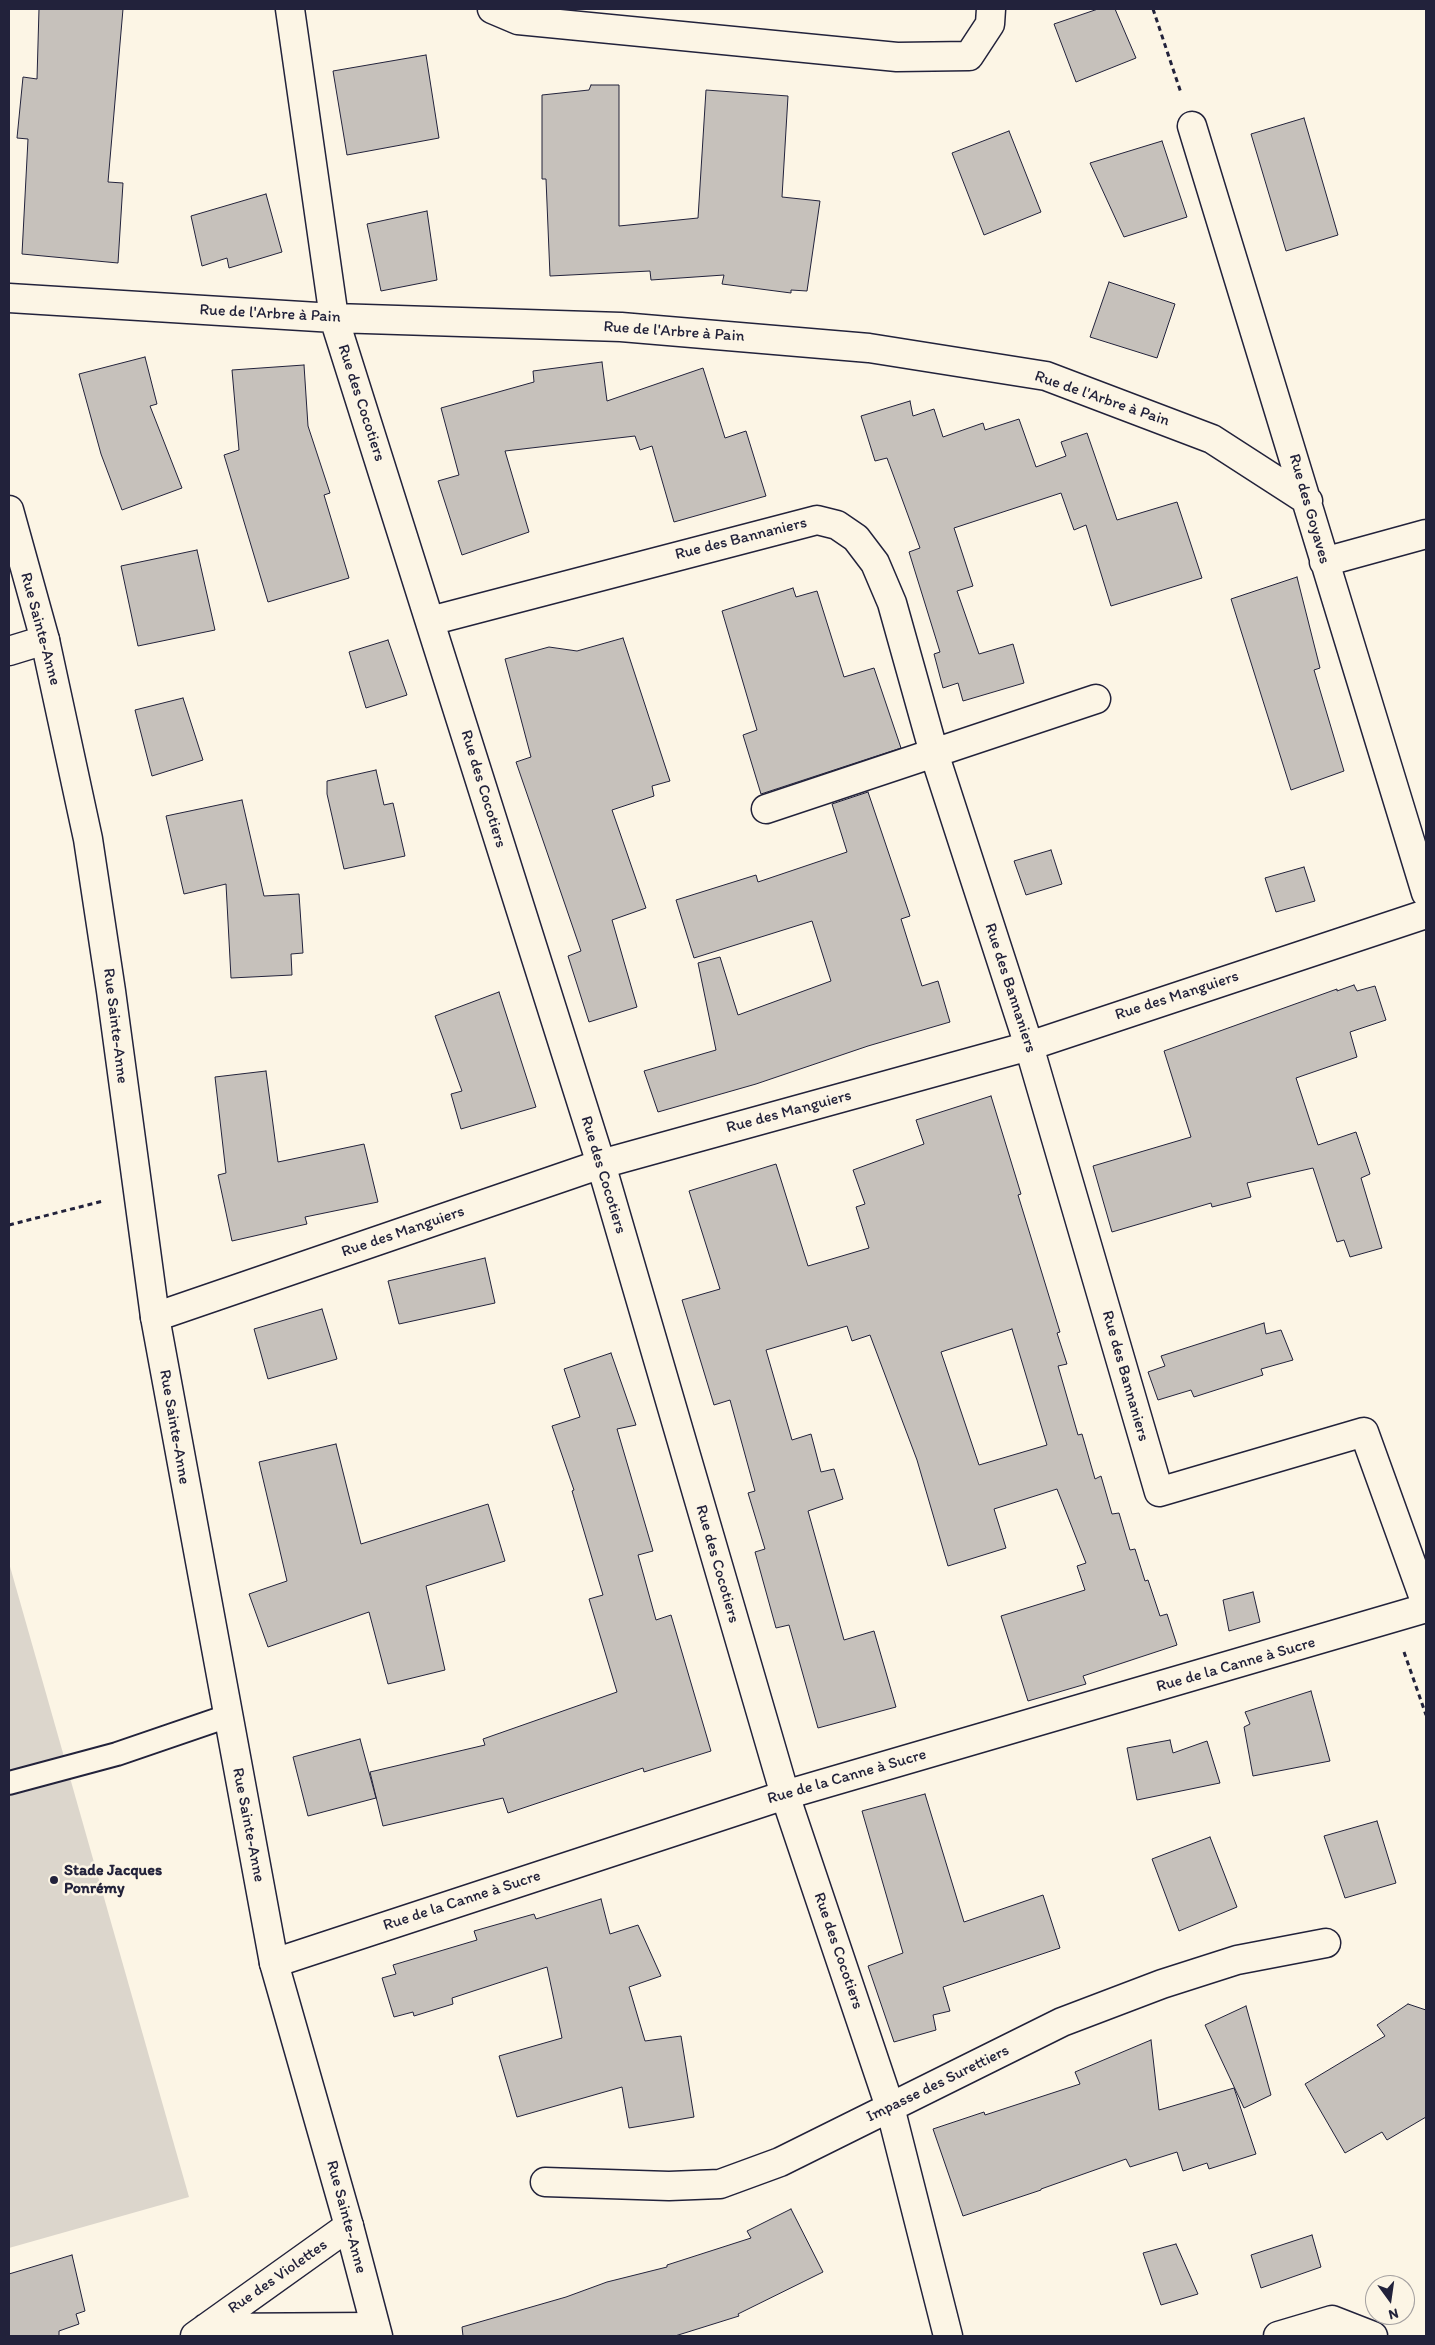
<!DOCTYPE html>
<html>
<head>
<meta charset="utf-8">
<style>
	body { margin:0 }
	#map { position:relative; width:1435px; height:2345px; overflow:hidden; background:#fcf5e5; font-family:Itim,sans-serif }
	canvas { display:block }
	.frame { position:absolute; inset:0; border:10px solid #22223b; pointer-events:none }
	.north { position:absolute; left:1365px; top:2275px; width:50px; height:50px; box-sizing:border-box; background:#fcf5e5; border:1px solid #a5a1a1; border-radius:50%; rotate:166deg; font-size:14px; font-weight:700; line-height:20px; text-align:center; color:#22223b }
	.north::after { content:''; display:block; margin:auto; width:18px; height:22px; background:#22223b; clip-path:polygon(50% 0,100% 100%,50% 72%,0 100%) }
</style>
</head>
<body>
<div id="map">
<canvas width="1435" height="2345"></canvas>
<div class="frame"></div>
<div class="north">N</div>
</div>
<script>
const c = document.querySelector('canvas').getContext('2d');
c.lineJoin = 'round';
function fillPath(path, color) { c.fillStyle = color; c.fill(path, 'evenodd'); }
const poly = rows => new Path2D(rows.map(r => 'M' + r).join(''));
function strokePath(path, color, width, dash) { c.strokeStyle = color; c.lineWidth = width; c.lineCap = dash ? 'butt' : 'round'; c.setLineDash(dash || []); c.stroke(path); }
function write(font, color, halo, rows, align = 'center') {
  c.font = font + ' Itim,sans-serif'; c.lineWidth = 5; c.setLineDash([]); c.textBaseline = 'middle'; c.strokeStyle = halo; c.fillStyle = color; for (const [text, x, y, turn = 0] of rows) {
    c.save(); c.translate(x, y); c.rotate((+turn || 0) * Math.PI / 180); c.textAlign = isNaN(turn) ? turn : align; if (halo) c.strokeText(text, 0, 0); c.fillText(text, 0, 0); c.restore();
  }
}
const green = poly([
	[9,1563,189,2197,9,2248]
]);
const building = poly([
	[39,9,123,9,108,182,123,183,118,263,22,254,28,139,17,138,23,77,37,79,39,9],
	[1098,9,1115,9,1136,58,1076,82,1054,24,1098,9],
	[426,55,439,138,347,155,333,71,426,55],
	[591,85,619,85,619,226,698,218,706,90,788,96,782,197,820,201,807,291,791,290,791,293,722,284,724,275,651,280,650,271,550,276,546,179,542,179,542,95,589,90,591,85],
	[1304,118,1338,235,1286,251,1251,134,1304,118],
	[1009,131,1041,212,984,235,952,153,1009,131],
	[1162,141,1187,217,1124,237,1090,163,1162,141],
	[266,194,282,252,229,268,227,258,202,266,191,216,266,194],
	[427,211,437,280,381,291,367,224,427,211],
	[1109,282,1175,304,1157,358,1090,337,1109,282],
	[145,357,157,404,150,406,182,488,122,510,101,454,79,374,145,357],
	[602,362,607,401,703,368,725,438,746,431,766,496,674,522,652,446,640,450,635,436,505,451,529,532,462,555,438,481,459,475,441,408,534,382,533,371,602,362],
	[304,365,308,426,330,493,324,495,349,578,268,602,224,455,239,450,232,370,304,365],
	[910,401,913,416,934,409,943,437,983,423,985,430,1019,419,1036,467,1066,456,1061,442,1087,433,1117,520,1177,502,1202,578,1111,606,1086,525,1074,530,1061,493,954,528,973,586,957,591,979,654,1013,644,1024,683,963,701,958,683,943,688,934,654,940,652,909,552,920,548,887,458,875,461,861,416,910,401],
	[197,550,215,630,138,646,121,566,197,550],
	[1297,577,1320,668,1314,670,1344,771,1291,790,1231,599,1297,577],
	[793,588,796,597,817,591,844,677,874,668,901,748,761,794,743,735,757,730,722,611,793,588],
	[623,638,670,781,652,786,654,796,612,810,646,908,612,920,637,1007,589,1022,568,956,581,951,516,762,531,757,505,659,549,647,577,651,623,638],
	[388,640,407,695,366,708,349,652,388,640],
	[183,698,203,760,152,776,135,710,183,698],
	[376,770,384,805,393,803,405,856,344,869,327,794,327,781,376,770],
	[868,792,910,916,901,919,922,986,938,981,950,1022,868,1046,756,1084,658,1112,644,1071,716,1050,698,963,720,957,738,1015,831,981,812,921,694,958,676,900,756,875,758,882,847,852,832,804,868,792],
	[242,800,264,896,299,894,303,953,291,954,292,975,231,978,226,884,184,894,166,816,242,800],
	[1051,850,1062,884,1026,895,1014,861,1051,850],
	[1304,867,1315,901,1276,912,1265,878,1304,867],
	[1354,985,1357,991,1375,986,1386,1020,1350,1032,1357,1057,1296,1078,1318,1145,1356,1132,1370,1174,1361,1178,1382,1248,1350,1257,1344,1240,1337,1242,1313,1168,1247,1183,1251,1197,1212,1207,1211,1203,1112,1232,1093,1166,1191,1137,1164,1051,1337,989,1337,991,1354,985],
	[499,992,536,1107,461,1129,451,1094,462,1091,435,1016,499,992],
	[266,1071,278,1162,364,1144,378,1202,305,1217,307,1224,232,1241,218,1175,226,1173,215,1077,266,1071],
	[991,1096,1021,1194,1018,1195,1060,1332,1057,1333,1067,1364,1058,1366,1078,1435,1082,1434,1095,1479,1101,1476,1112,1514,1119,1513,1130,1550,1135,1549,1145,1581,1148,1580,1160,1616,1167,1614,1177,1645,1083,1676,1086,1684,1028,1701,1001,1616,1085,1590,1077,1566,1086,1563,1057,1489,994,1509,1006,1548,948,1566,917,1460,870,1335,852,1341,847,1326,766,1350,792,1440,811,1434,821,1472,834,1469,843,1499,808,1511,844,1640,874,1631,896,1707,818,1728,789,1625,776,1628,755,1552,765,1549,748,1493,755,1491,730,1400,714,1405,682,1300,720,1289,689,1191,776,1164,808,1266,869,1248,856,1207,865,1204,853,1170,924,1144,916,1120,991,1096],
	[1012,1329,1047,1445,979,1465,941,1352,1012,1329],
	[485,1258,495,1303,399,1324,388,1281,485,1258],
	[322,1309,337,1359,268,1379,254,1329,322,1309],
	[1264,1323,1266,1334,1281,1330,1293,1360,1261,1369,1263,1375,1194,1397,1191,1390,1158,1400,1148,1372,1165,1366,1161,1356,1264,1323],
	[611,1353,636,1425,617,1429,653,1551,638,1555,656,1620,671,1615,711,1751,644,1772,643,1768,508,1813,503,1798,383,1826,370,1772,485,1745,483,1739,617,1692,589,1599,603,1595,572,1491,574,1490,552,1426,580,1417,564,1369,611,1353],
	[336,1444,361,1544,488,1504,505,1561,426,1586,445,1670,388,1684,369,1612,268,1647,249,1594,287,1581,259,1462,336,1444],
	[1253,1592,1260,1622,1229,1631,1223,1600,1253,1592],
	[1311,1691,1330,1761,1253,1776,1244,1727,1250,1724,1245,1712,1311,1691],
	[360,1739,376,1798,308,1816,293,1757,360,1739],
	[1170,1740,1173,1753,1207,1741,1220,1783,1137,1800,1127,1748,1170,1740],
	[925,1794,964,1922,1043,1895,1060,1948,943,1987,950,2011,933,2015,936,2030,894,2042,868,1966,903,1953,862,1811,925,1794],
	[1377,1821,1396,1883,1345,1898,1324,1836,1377,1821],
	[1210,1837,1237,1907,1179,1931,1152,1859,1210,1837],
	[601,1899,610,1934,638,1925,661,1976,629,1987,645,2041,681,2036,694,2117,629,2128,622,2087,517,2117,499,2056,562,2038,547,1967,452,1998,453,2004,414,2016,413,2012,394,2017,382,1978,396,1974,393,1965,477,1940,474,1931,534,1914,536,1919,601,1899],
	[1408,2004,1426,2010,1426,2117,1387,2140,1382,2132,1345,2153,1305,2084,1385,2036,1377,2025,1408,2004],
	[1246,2006,1271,2095,1244,2108,1205,2025,1246,2006],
	[1151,2040,1159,2110,1234,2088,1256,2154,1209,2169,1207,2163,1183,2171,1177,2152,1130,2167,1126,2159,1041,2189,1041,2190,963,2216,933,2129,984,2112,985,2115,1080,2084,1075,2072,1151,2040],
	[791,2209,823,2272,738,2314,739,2316,675,2336,463,2336,462,2327,566,2297,607,2282,667,2267,667,2265,751,2238,747,2231,791,2209],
	[1312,2235,1321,2267,1261,2288,1251,2255,1312,2235],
	[1176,2244,1198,2294,1161,2305,1143,2253,1176,2244],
	[72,2255,85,2311,76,2314,79,2324,59,2331,59,2336,9,2336,9,2274,72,2255]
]);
const path = poly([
	[1153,9,1181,93],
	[9,1225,103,1201],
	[1404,1652,1426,1715]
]);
const lane = poly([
	[9,1783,117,1754,228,1716]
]);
const street = poly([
	[290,9,334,318,601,1164,785,1795,890,2107,948,2336],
	[492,9,518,20,897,57,969,56,990,24,991,9],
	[1192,126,1426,893],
	[9,298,334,318,621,327,869,348,1046,376,1212,439,1308,501],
	[1324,562,1426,534],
	[430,621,817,520,837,525,856,538,875,563,892,603,934,753,1029,1046,1159,1492,1364,1432,1426,1604],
	[9,651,45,640],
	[766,809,1096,699],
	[155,1317,601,1164,1029,1046,1426,914],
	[274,1963,785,1795,1426,1608],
	[545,2182,669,2186,720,2184,780,2162,1062,2022,1162,1984,1237,1960,1326,1943],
	[206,2328,375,2327],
	[195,2336,349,2226],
	[1278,2336,1332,2320,1373,2336]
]);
const secondary = poly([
	[9,510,45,640,88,839,111,991,155,1317,274,1963,349,2226,378,2336]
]);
const markers = [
	[54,1880,5,"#22223b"]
];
const streetNames = [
	["Rue de l'Arbre à Pain",270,314,3],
	["Rue de l'Arbre à Pain",674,332,4],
	["Rue de l'Arbre à Pain",1102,399,19],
	["Rue des Cocotiers",361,403,72],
	["Rue des Goyaves",1309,509,74],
	["Rue des Bannaniers",741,539,-14],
	["Rue Sainte-Anne",40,629,75],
	["Rue des Cocotiers",483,789,73],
	["Rue des Bannaniers",1010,988,72],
	["Rue des Manguiers",1177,996,-18],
	["Rue Sainte-Anne",115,1026,83],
	["Rue des Manguiers",789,1112,-15],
	["Rue des Cocotiers",603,1175,73],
	["Rue des Manguiers",403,1232,-19],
	["Rue des Bannaniers",1125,1376,74],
	["Rue Sainte-Anne",174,1427,80],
	["Rue des Cocotiers",717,1564,74],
	["Rue de la Canne à Sucre",1236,1665,-16],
	["Rue de la Canne à Sucre",847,1777,-16],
	["Rue Sainte-Anne",248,1825,79],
	["Rue de la Canne à Sucre",462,1901,-18],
	["Rue des Cocotiers",838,1951,71],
	["Impasse des Surettiers",938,2084,-26],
	["Rue Sainte-Anne",346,2217,75],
	["Rue des Violettes",278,2277,-35]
];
const poiNames = [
	["Stade Jacques",64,1871],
	["Ponrémy",64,1889]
];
fillPath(green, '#dcd6cc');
fillPath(building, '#c6c1bb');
strokePath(building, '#22223b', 1);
strokePath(lane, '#22223b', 26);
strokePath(street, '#22223b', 31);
strokePath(secondary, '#22223b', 31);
strokePath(path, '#22223b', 3, [5, 4]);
strokePath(lane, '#fcf5e5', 22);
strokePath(street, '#fcf5e5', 28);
strokePath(secondary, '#fcf5e5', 28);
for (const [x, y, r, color] of markers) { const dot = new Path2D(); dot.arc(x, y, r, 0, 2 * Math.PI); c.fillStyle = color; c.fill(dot); strokePath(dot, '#fcf5e5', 2); }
write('16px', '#22223b', '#fcf5e5', streetNames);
write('bold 16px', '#22223b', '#fcf5e5', poiNames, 'left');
</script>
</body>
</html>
